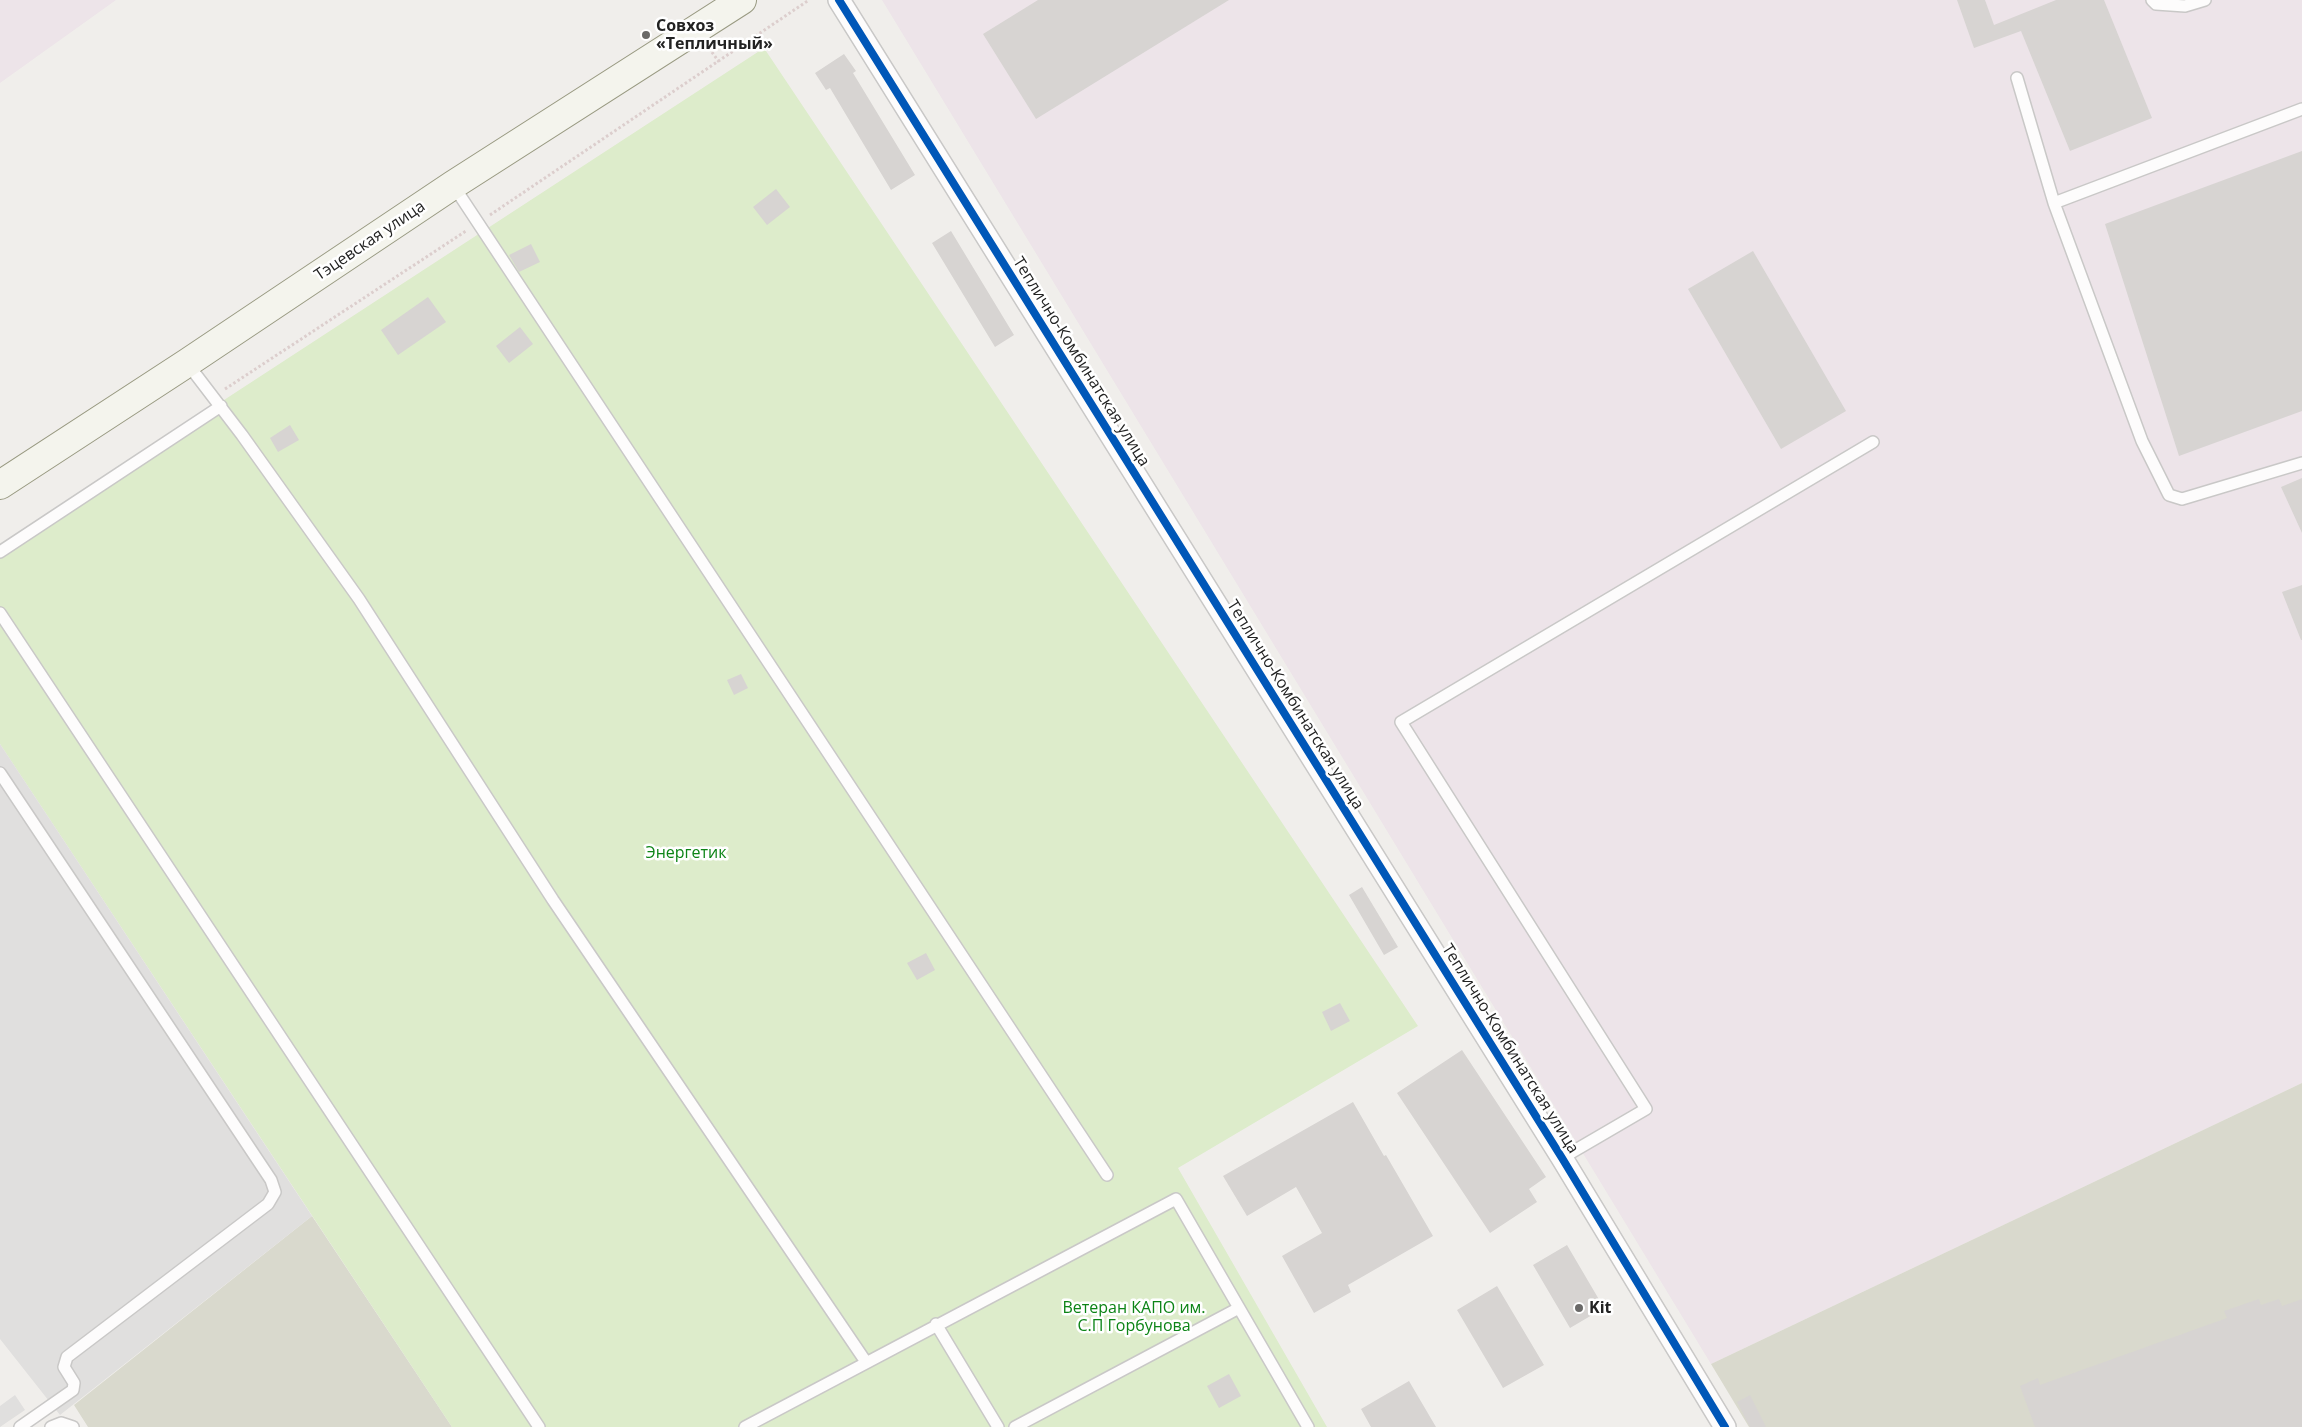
<!DOCTYPE html>
<html>
<head>
<meta charset="utf-8">
<style>
	body { margin:0 }
	canvas { display:block; background:#f0eeeb }
</style>
</head>
<body>
<canvas width="2302" height="1427"></canvas>
<script>
const c = document.querySelector('canvas').getContext('2d');
c.lineJoin = 'round';
function fillPath(path, color) { c.fillStyle = color; c.fill(path, 'evenodd'); }
const poly = rows => new Path2D(rows.map(r => 'M' + r).join(''));
function strokePath(path, color, width, dash) { c.strokeStyle = color; c.lineWidth = width; c.lineCap = dash ? 'butt' : 'round'; c.setLineDash(dash || []); c.stroke(path); }
function write(font, color, halo, rows, align = 'center') {
  c.font = font + ' "Open Sans",sans-serif'; c.lineWidth = 5; c.setLineDash([]); c.textBaseline = 'middle'; c.strokeStyle = halo; c.fillStyle = color; for (const [text, x, y, turn = 0] of rows) {
    c.save(); c.translate(x, y); c.rotate((+turn || 0) * Math.PI / 180); c.textAlign = isNaN(turn) ? turn : align; if (halo) c.strokeText(text, 0, 0); c.fillText(text, 0, 0); c.restore();
  }
}
const industrial = poly([
	[0,0,116,0,0,83],
	[882,0,2302,0,2302,1083,1711,1364]
]);
const construction = poly([
	[2302,1083,2302,1427,1749,1427,1711,1364],
	[312,1216,452,1427,88,1427,74,1405]
]);
const grass = poly([
	[764,48,1418,1026,1178,1168,1327,1427,452,1427,0,744,0,546]
]);
const parking = poly([
	[0,744,312,1216,60,1415,0,1339],
	[15,1395,25,1410,0,1427,0,1406]
]);
const building = poly([
	[1038,0,1229,0,1036,119,983,34],
	[1957,0,1985,0,1994,25,2056,0,2104,0,2152,118,2070,151,2021,31,1974,48],
	[844,54,856,71,853,73,915,175,891,190,830,88,826,90,815,73],
	[2302,151,2302,411,2179,456,2105,224],
	[776,189,790,207,767,225,753,207],
	[951,231,1014,335,995,347,932,243],
	[531,244,540,262,519,272,509,255],
	[1753,251,1846,411,1781,449,1688,289],
	[428,297,446,322,398,355,381,330],
	[520,327,533,344,509,363,496,346],
	[290,425,299,440,278,452,270,438],
	[2302,478,2302,533,2281,487],
	[2302,585,2302,640,2301,640,2282,592],
	[741,674,748,688,734,695,727,680],
	[1362,887,1398,947,1384,955,1349,895],
	[926,953,935,970,917,980,907,963],
	[1340,1003,1350,1021,1331,1031,1322,1012],
	[1462,1050,1546,1177,1529,1189,1537,1202,1490,1233,1397,1093],
	[1353,1102,1384,1156,1386,1155,1433,1236,1348,1285,1351,1292,1314,1313,1282,1256,1322,1233,1296,1187,1247,1216,1223,1176],
	[1567,1245,1604,1308,1570,1328,1533,1265],
	[1497,1286,1544,1365,1503,1388,1457,1310],
	[2259,1299,2261,1305,2279,1299,2282,1306,2302,1299,2302,1427,2035,1427,2020,1386,2038,1378,2040,1385,2227,1318,2224,1311],
	[1229,1374,1241,1396,1219,1408,1207,1386],
	[1409,1381,1436,1427,1371,1427,1361,1409],
	[1750,1395,1766,1427,1750,1427,1737,1402]
]);
const path = poly([
	[709,48,719,62],
	[490,215,809,0],
	[225,389,466,231]
]);
const service = poly([
	[2152,0,2156,4,2185,6,2205,0],
	[2017,78,2054,203,2142,441,2169,495,2182,499,2302,463],
	[453,185,1107,1175],
	[2054,203,2302,109],
	[187,363,242,435,359,599,553,900,866,1362],
	[0,552,221,406],
	[0,613,539,1427],
	[0,773,271,1180,275,1192,268,1204,67,1357,64,1367,74,1383,73,1390,20,1427],
	[1562,1158,1646,1109,1401,722,1873,442],
	[936,1324,998,1427],
	[51,1427,61,1423,73,1427],
	[745,1427,1176,1199,1308,1427],
	[1015,1427,1239,1308]
]);
const minor = poly([
	[839,0,1562,1158,1725,1427]
]);
const secondary = poly([
	[0,485,187,363,453,185,742,0]
]);
const cycleway = poly([
	[839,0,1562,1158,1725,1427]
]);
const markers = [
	[646,35,5,"#6a6968"],
	[1579,1308,5,"#6a6968"]
];
const poiNames = [
	["Совхоз",656,26],
	["«Тепличный»",656,44],
	["Kit",1589,1308]
];
const streetNames = [
	["Тэцевская улица",370,241,-34],
	["Теплично-Комбинатская улица",1081,362,58],
	["Теплично-Комбинатская улица",1295,705,58],
	["Теплично-Комбинатская улица",1510,1049,58]
];
const parkNames = [
	["Энергетик",686,853],
	["Ветеран КАПО им.",1134,1308],
	["С.П Горбунова",1134,1326]
];
fillPath(industrial, '#ede4e9');
fillPath(construction, '#d9d9cd');
fillPath(grass, '#ddeccb');
fillPath(parking, '#e0dfde');
fillPath(building, '#d7d4d2');
strokePath(service, '#c9c8c7', 14);
strokePath(minor, '#c9c8c7', 24);
strokePath(secondary, '#999a82', 30);
strokePath(path, '#dccecd', 3, [2.5, 2.5]);
strokePath(service, '#fdfcfc', 11);
strokePath(minor, '#fdfcfc', 21);
strokePath(secondary, '#f4f4ed', 28);
strokePath(cycleway, '#0057b8', 8);
for (const [x, y, r, color] of markers) { const dot = new Path2D(); dot.arc(x, y, r, 0, 2 * Math.PI); c.fillStyle = color; c.fill(dot); strokePath(dot, '#fff', 2); }
write('bold 16px', '#222', '#fff', poiNames, 'left');
write('16px', '#222', '#fff', streetNames);
write('16px', '#0c8416', '#fff', parkNames);
</script>
</body>
</html>
